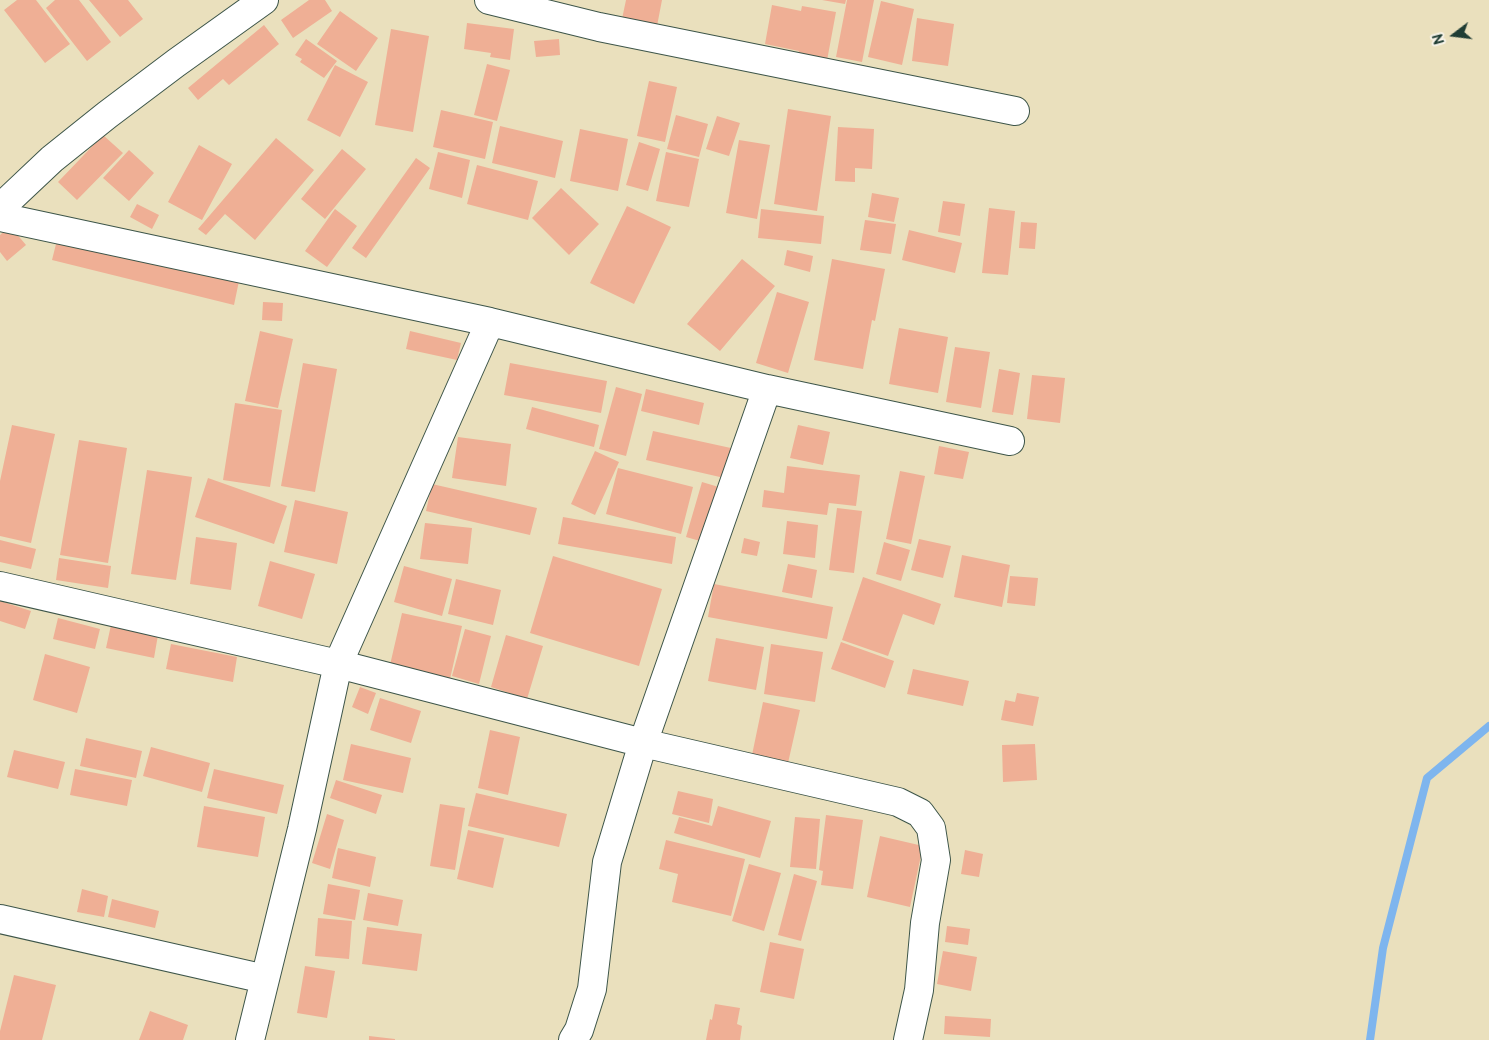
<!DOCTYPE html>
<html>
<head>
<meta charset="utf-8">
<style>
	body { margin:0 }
	#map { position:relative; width:1489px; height:1040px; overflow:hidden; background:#eae0bd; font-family:"Balsamiq Sans",sans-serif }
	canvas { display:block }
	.north { position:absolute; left:1429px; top:10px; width:50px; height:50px; -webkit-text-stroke:4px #f7f3e8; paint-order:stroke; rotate:255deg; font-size:14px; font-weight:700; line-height:20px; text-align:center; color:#1f3d34 }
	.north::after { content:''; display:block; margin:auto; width:18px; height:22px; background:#1f3d34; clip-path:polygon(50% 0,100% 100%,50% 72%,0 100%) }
</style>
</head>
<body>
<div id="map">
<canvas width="1489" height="1040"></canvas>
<div class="north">N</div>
</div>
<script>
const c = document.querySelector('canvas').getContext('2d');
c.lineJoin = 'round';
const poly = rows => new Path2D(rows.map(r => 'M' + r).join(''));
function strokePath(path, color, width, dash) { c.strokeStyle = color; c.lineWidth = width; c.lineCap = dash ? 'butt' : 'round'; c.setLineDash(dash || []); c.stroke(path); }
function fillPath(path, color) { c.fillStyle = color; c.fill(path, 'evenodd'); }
const stream = poly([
	[1370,1040,1383,948,1427,778,1489,726]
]);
const building = poly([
	[17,0,36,0,70,44,45,63,4,10],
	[55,0,79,0,111,42,87,61,46,8],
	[89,0,128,0,143,19,120,37],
	[309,0,325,0,332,11,293,38,281,20],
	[626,0,662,0,657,26,622,19],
	[822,0,846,0,845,4],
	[847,0,874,0,862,62,836,57],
	[881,1,914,9,902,65,868,57],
	[772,5,801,11,802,6,836,12,826,66,796,61,799,51,765,44],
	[340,11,378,38,356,71,317,44],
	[917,18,954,24,948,66,912,61],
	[467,23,514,29,510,60,490,57,491,53,464,49],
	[264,25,279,44,229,85,223,79,198,100,188,88],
	[391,29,429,36,413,132,375,125],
	[306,39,337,61,324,78,300,62,302,59,295,55],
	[559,39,560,55,536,57,534,41],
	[487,64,510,70,497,121,474,115],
	[335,65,368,82,340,137,307,120],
	[649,81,677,87,665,142,637,136],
	[788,109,831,116,817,211,774,204],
	[441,110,493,122,485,159,433,147],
	[676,115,708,124,699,157,667,149],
	[717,116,740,123,729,156,706,149],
	[500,126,563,141,555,178,492,163],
	[838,127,874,129,872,169,855,168,855,182,835,181],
	[580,129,628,139,618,191,570,181],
	[103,135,123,153,77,200,58,182],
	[276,138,314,170,255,240,225,214,206,235,198,229],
	[739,140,770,145,757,219,726,213],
	[639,142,660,149,648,191,626,185],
	[199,145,232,164,202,220,168,202],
	[342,149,366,169,325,219,301,199],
	[129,150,154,173,129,201,103,178],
	[438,152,470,160,462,198,429,189],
	[666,152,699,159,689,207,656,201],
	[416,158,430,168,366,258,352,248],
	[477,165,538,181,528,220,467,204],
	[561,188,599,224,569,255,532,218],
	[872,193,899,198,894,222,868,217],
	[943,201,965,204,960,236,938,232],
	[137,204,159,215,152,229,130,217],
	[627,206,671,227,634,304,590,283],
	[989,208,1015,211,1008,275,982,273],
	[335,209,357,226,327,267,305,251],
	[761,209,824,216,821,244,758,238],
	[865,220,896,224,891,254,860,250],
	[1021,222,1037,223,1035,249,1019,248],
	[10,226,26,245,7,261,0,252,0,235],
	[909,230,962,243,955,273,902,260],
	[58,236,239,281,234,305,52,260],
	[787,250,813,256,810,272,784,265],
	[742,259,775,286,720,351,687,324],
	[832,259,885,269,875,321,872,320,863,369,814,360],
	[777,292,809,302,788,373,756,363],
	[263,302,283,303,282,321,262,320],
	[899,328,948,337,938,393,889,384],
	[260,331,293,339,278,408,245,401],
	[410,331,461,343,457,360,406,349],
	[955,347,990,352,981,408,946,402],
	[303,363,337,369,315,492,281,486],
	[510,363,607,381,601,413,504,395],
	[999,369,1020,373,1013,415,992,412],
	[1032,375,1065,378,1060,423,1027,419],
	[616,387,642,394,626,456,599,449],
	[646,389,704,403,699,425,641,411],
	[235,403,282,410,270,487,223,480],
	[532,407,599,425,594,447,526,429],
	[12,425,55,434,31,543,0,536,0,481],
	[798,425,830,432,823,465,790,458],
	[653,431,740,450,733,480,646,460],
	[458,437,511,444,506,486,452,478],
	[79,440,127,448,108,563,60,555],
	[939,446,969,452,963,479,934,474],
	[595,451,619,462,595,515,571,504],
	[787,466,860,475,856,506,829,503,827,515,762,507,764,490,784,493],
	[618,468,693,487,681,534,606,514],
	[147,470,192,477,176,580,131,574],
	[900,471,925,476,911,544,886,539],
	[208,478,287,506,274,544,195,517],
	[702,482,722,488,707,543,686,537],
	[432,484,537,508,530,535,426,511],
	[295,500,348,512,337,564,284,552],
	[837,508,862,511,854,573,829,570],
	[563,517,676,537,672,564,558,544],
	[787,521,818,525,815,558,783,554],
	[425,523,472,528,468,564,420,559],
	[196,537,237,543,231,590,190,584],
	[744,538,760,542,757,556,741,553],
	[919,539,951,546,943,578,911,570],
	[0,540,36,549,31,569,0,562],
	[884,542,910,550,901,581,876,574],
	[962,555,1010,565,1002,607,954,597],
	[553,556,662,589,639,666,530,633],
	[59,558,111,566,108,588,56,580],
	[270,561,315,574,302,619,258,606],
	[788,564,817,570,812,598,782,592],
	[404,566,452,579,442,616,394,602],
	[1010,576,1038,578,1035,606,1007,603],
	[863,577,941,604,934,625,903,614,888,656,842,640],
	[456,579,501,590,493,625,448,614],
	[714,584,833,607,827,639,708,617],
	[0,601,31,611,25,629,0,621],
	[402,613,462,626,450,679,390,665],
	[58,618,100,629,95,649,53,639],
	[111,625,158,635,154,658,106,648],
	[465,629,491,636,479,684,452,676],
	[506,635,543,646,527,699,491,687],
	[716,638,764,647,756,690,708,681],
	[841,642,894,661,885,688,831,669],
	[171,644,237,657,233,682,166,669],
	[771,644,823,652,815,702,764,694],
	[45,654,90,667,77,713,33,700],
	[913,669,969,681,963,706,907,694],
	[360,687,376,693,368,714,352,707],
	[1017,693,1039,697,1033,726,1001,720,1005,700,1015,702],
	[380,698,421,711,411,743,370,730],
	[763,702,800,710,788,763,752,755],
	[490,730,520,737,508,795,478,788],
	[86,738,142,751,136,778,80,766],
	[351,744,411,758,403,793,343,780],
	[1035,744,1037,780,1003,782,1002,745],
	[151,747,210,763,202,792,143,776],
	[14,750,65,762,58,789,7,777],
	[75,769,132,780,127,806,70,795],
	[214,769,284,785,277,814,207,798],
	[336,780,382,795,376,814,330,798],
	[678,791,713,799,709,823,672,814],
	[476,793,567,814,559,847,468,826],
	[440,804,465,808,455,870,430,866],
	[204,806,265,817,258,857,197,847],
	[718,806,771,821,760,858,674,833,679,817,712,826],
	[327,814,344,820,330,869,312,863],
	[826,815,863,820,853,889,821,885,823,871,819,870],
	[795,817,820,819,816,869,790,867],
	[468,830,504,838,493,888,457,879],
	[880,836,923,846,910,907,867,897],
	[666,840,745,859,731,916,672,902,678,874,659,869],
	[338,848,376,857,370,887,332,878],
	[965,850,983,854,979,877,961,874],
	[749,864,781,873,764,931,732,921],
	[794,874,817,881,801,941,778,935],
	[328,884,360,890,355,920,323,914],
	[82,889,108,896,104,917,77,912],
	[368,893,403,900,398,926,363,920],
	[112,899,159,911,155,928,108,917],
	[318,918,352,921,349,959,315,956],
	[947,926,970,929,968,945,945,942],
	[367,927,422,934,417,971,362,964],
	[770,942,804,949,794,999,760,992],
	[943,951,977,957,971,991,937,984],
	[305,966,335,971,327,1018,297,1013],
	[14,975,56,985,42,1040,0,1040,0,1031],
	[715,1004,740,1008,737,1024,742,1026,740,1040,706,1040,710,1019,712,1020],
	[150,1011,188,1025,183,1040,139,1040],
	[945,1016,991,1019,990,1037,944,1034],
	[369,1036,395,1039,395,1040,369,1040]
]);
const minor = poly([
	[489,0,599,27,1015,111],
	[0,217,490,322,767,389,1010,441],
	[0,586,338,664,643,743,898,802,920,813,931,828,936,860,925,923,919,990,908,1040],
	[0,919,265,979],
	[250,1040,302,829,338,664,490,322],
	[573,1040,579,1030,592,989,607,862,643,743,767,389]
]);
const tertiary = poly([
	[0,208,52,159,107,115,176,63,264,0]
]);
strokePath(stream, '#7eb5ee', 8);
fillPath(building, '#efaf95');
strokePath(minor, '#3d5549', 30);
strokePath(tertiary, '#3d5549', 30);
strokePath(minor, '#fff', 28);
strokePath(tertiary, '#fff', 28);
</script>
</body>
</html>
